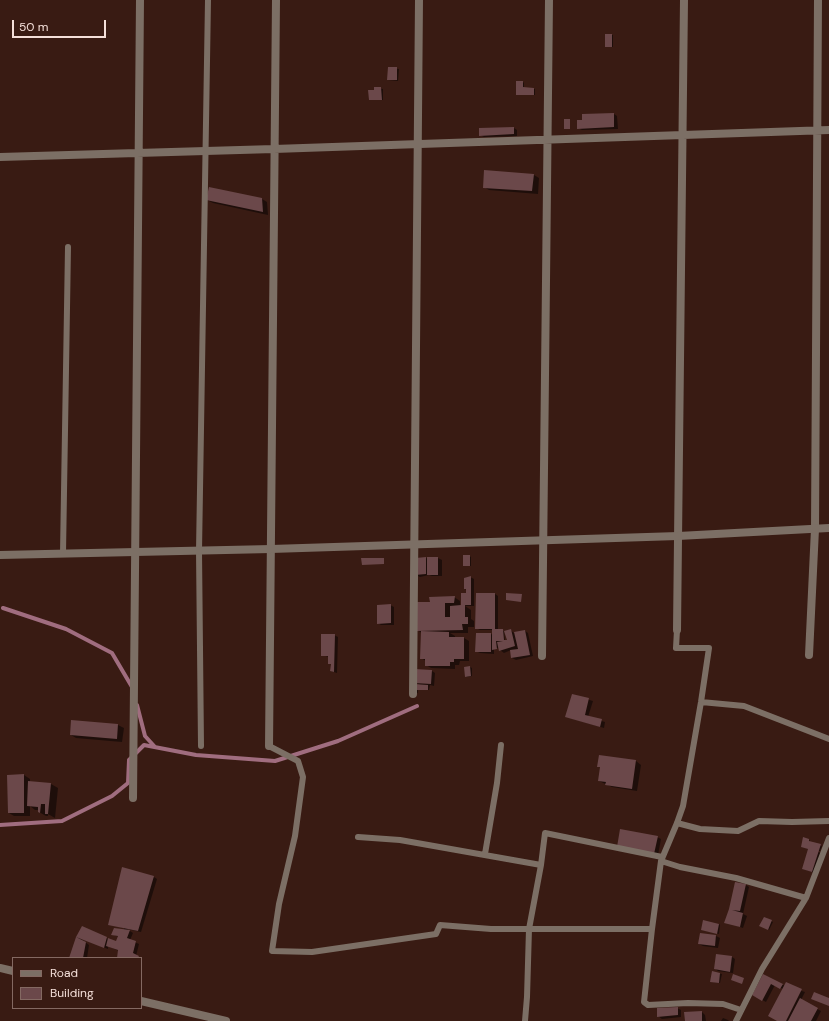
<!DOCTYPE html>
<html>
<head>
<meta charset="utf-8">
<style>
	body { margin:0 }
	#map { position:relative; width:829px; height:1021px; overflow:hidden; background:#391b13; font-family:"DM Sans",sans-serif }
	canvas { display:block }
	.legend { position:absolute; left:12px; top:957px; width:130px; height:52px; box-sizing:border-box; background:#391b13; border:1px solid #846962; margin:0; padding:5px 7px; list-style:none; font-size:12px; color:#f4dfd9 }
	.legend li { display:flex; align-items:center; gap:8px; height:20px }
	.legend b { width:20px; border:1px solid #846962 }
	.scale { position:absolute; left:12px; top:20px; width:94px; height:18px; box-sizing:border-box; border:2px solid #f4dfd9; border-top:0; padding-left:5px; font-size:12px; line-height:14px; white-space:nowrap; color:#f4dfd9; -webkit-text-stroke:3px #391b13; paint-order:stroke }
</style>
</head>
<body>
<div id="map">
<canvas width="829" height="1021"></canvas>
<ul class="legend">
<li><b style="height:5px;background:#7c6f65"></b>Road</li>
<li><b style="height:11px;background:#6b484a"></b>Building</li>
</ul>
<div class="scale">50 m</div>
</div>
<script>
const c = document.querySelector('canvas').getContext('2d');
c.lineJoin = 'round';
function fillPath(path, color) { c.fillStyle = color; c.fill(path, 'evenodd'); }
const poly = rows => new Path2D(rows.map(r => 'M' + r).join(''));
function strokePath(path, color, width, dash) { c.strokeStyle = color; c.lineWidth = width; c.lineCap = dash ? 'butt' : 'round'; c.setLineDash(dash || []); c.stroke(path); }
const shadow = poly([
	[612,35,613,35,613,47,608,47,606,46],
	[389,68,399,69,398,81,388,80],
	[523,82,524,83,524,88,535,89,535,95,518,95],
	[375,88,383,89,383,100,370,100,375,91],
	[614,114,617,116,618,129,582,130,578,128],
	[514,128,517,130,517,136,484,137,480,135],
	[534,175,539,178,538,194,489,190,484,187],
	[262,199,267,202,268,215,213,203,207,200],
	[469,556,471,557,471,566,464,566],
	[426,558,428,559,428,558,438,558,442,560,442,576,432,576,429,575,420,577,416,575],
	[470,577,474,579,474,606,466,606,462,604,467,594,467,590,465,589],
	[495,594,498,596,498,630,504,631,505,641,508,640,510,630,514,633,525,631,528,633,533,656,516,660,512,658,511,650,504,653,500,650,498,645,498,648,494,649,494,654,480,653,476,651,491,634,493,635,493,630,480,630,476,628],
	[454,597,460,601,460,606,465,606,471,610,471,619,474,621,474,627,468,627,468,633,450,633,455,636,455,638,464,638,469,641,469,661,460,661,459,665,455,665,455,669,431,668,426,665,426,661,421,658,422,633,417,630,431,603],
	[390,605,394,607,394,625,381,625,378,623],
	[334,635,338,637,337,673,331,671,332,665,329,663,329,657,322,655],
	[470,667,472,668,472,676,467,677,466,676,465,668],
	[432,671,435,673,434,686,430,685,429,690,418,690,418,693,415,692,420,685,416,683],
	[573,695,593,701,588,717,605,722,604,728,567,717],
	[72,721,118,725,124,728,122,742,76,738,71,735],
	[636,761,641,765,637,791,612,787,599,781,601,768,598,766],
	[24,775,30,779,30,782,51,784,58,788,55,818,48,814,48,816,46,816,39,812,39,810,35,810,30,806,30,816,14,816,9,813],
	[657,837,661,839,658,855,621,848],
	[809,840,810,841,810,843,822,846,820,851,817,851,822,854,815,873,803,869,809,849,802,847],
	[154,877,157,879,141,932,127,929,133,933,130,940,139,944,136,956,141,958,118,958,119,951,108,946,108,949,80,938,89,945,87,958,70,958,77,937,82,927,117,943,119,937,112,934,124,930,124,928,109,924],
	[746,885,749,887,743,914,747,916,743,928,726,922,730,909],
	[764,918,773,922,769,930,761,926],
	[719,924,720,925,719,934,702,930],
	[701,934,716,936,720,938,718,948,703,946,699,944],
	[732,957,735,959,733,973,718,971,715,968],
	[712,973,722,974,720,983,713,982],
	[763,975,785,986,805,992,801,1000,821,1011,816,1021,779,1021,783,989,775,985,766,1002,753,995],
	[677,1008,681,1010,681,1017,662,1019,658,1016],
	[702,1012,705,1015,706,1021,686,1021],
	[723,1018,728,1020,729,1021,721,1021]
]);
const stream = poly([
	[3,608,66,629,112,653,132,687],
	[137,705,145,736,155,747],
	[0,825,62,821,112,796,128,783,129,760,144,745,196,755,275,761,338,741,417,706]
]);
const building = poly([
	[605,34,612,34,612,47,605,47],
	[388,67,397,67,397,80,387,80],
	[516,81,523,81,523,87,534,88,534,95,516,95],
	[374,87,381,87,382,100,369,100,368,90,374,90],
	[614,113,614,127,577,129,577,120,582,120,582,114],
	[564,119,570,119,570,129,564,129],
	[514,127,514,134,479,136,479,128],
	[484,170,534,174,532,191,483,188],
	[209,187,262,198,263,212,206,200],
	[463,555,470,555,470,566,463,566],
	[426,557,426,574,415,575,416,558],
	[427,557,438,557,438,575,427,575],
	[361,558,384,558,384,564,362,565],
	[471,576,471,605,465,605,465,617,468,617,468,624,462,624,463,630,416,631,416,602,430,602,429,597,455,596,454,603,445,603,445,617,450,617,450,606,461,605,461,593,466,593,466,589,464,589,464,578],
	[476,593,495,593,495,629,475,629],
	[506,593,522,594,521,602,506,600],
	[391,604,391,623,377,624,377,605],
	[492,629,503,629,504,640,507,640,504,631,511,629,515,646,499,651,497,642,503,641,496,641,497,649,492,650],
	[525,630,530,655,511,658,510,650,518,649,514,632],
	[421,631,449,632,449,637,464,637,464,659,454,659,454,662,450,662,450,666,425,666,425,659,420,659],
	[476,633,491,633,491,652,475,652],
	[321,634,335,634,334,672,330,671,331,664,328,664,328,656,321,656],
	[470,666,471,676,465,677,464,667],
	[415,669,432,670,431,684,414,683],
	[414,684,428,685,428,690,417,690],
	[572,694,589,698,585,715,602,719,600,727,565,717],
	[71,720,118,724,117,739,70,735],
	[599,755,636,760,632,789,605,785,606,782,598,781,600,767,597,767],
	[24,774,24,813,8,813,7,775],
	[28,781,51,783,48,814,45,814,45,804,41,804,40,813,38,812,38,807,27,806],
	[620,829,658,836,654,854,617,847],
	[803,837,809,839,809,841,821,844,812,872,802,869,808,849,801,847],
	[122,867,154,876,138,931,108,925],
	[735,882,746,884,740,911,732,910,743,913,740,927,724,923,729,909],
	[764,917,772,920,768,930,759,926],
	[703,920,719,924,717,934,701,930],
	[82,926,107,937,104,948,76,937],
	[114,928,130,930,127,938,136,941,133,953,139,956,138,958,117,958,118,950,106,946,108,938,116,941,118,936,111,935],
	[700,933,716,935,715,946,698,944],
	[76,937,86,942,83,958,69,958],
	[716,954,732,956,730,972,714,969],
	[712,971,720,973,719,983,710,982],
	[733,974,744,978,742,984,731,980],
	[763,974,783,984,780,989,771,984,762,1001,752,995],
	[786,982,802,989,786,1021,777,1021,768,1016],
	[814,992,829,998,829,1006,811,999],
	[800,998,818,1008,811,1021,788,1021],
	[678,1007,678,1015,657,1017,657,1008],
	[702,1011,702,1021,685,1021,684,1012]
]);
const service = poly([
	[63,553,68,247],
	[677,630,676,648,709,648,701,702,683,806,677,823,661,861,652,929,644,1002,648,1005,688,1003,723,1004,741,1010],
	[701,702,744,706,829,739],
	[201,746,199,551,208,0],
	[269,746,298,761,303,777,295,836,279,904,272,951,312,952,436,934,440,925,491,929,652,929],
	[677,823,700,829,738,831,759,821,792,822,829,821],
	[358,837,400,840,541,865],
	[485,854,497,783,501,745],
	[661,861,680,867,736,878,806,898],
	[525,1021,527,997,529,929,541,865,545,833,662,857],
	[736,1021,762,969,806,898,829,838]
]);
const minor = poly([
	[0,157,274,149,829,130],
	[677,630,684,0],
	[809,655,815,529,818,0],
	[542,656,549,0],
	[413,694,419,0],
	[269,746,276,0],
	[133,798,140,0],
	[0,968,13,971],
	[141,1001,226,1021]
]);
const tertiary = poly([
	[0,555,271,549,678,536,829,528]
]);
fillPath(shadow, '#0007');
strokePath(stream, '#a06d7f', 4);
fillPath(building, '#6b484a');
strokePath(service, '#7c6f65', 6);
strokePath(minor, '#7c6f65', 8);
strokePath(tertiary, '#7c6f65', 8);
</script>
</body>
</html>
